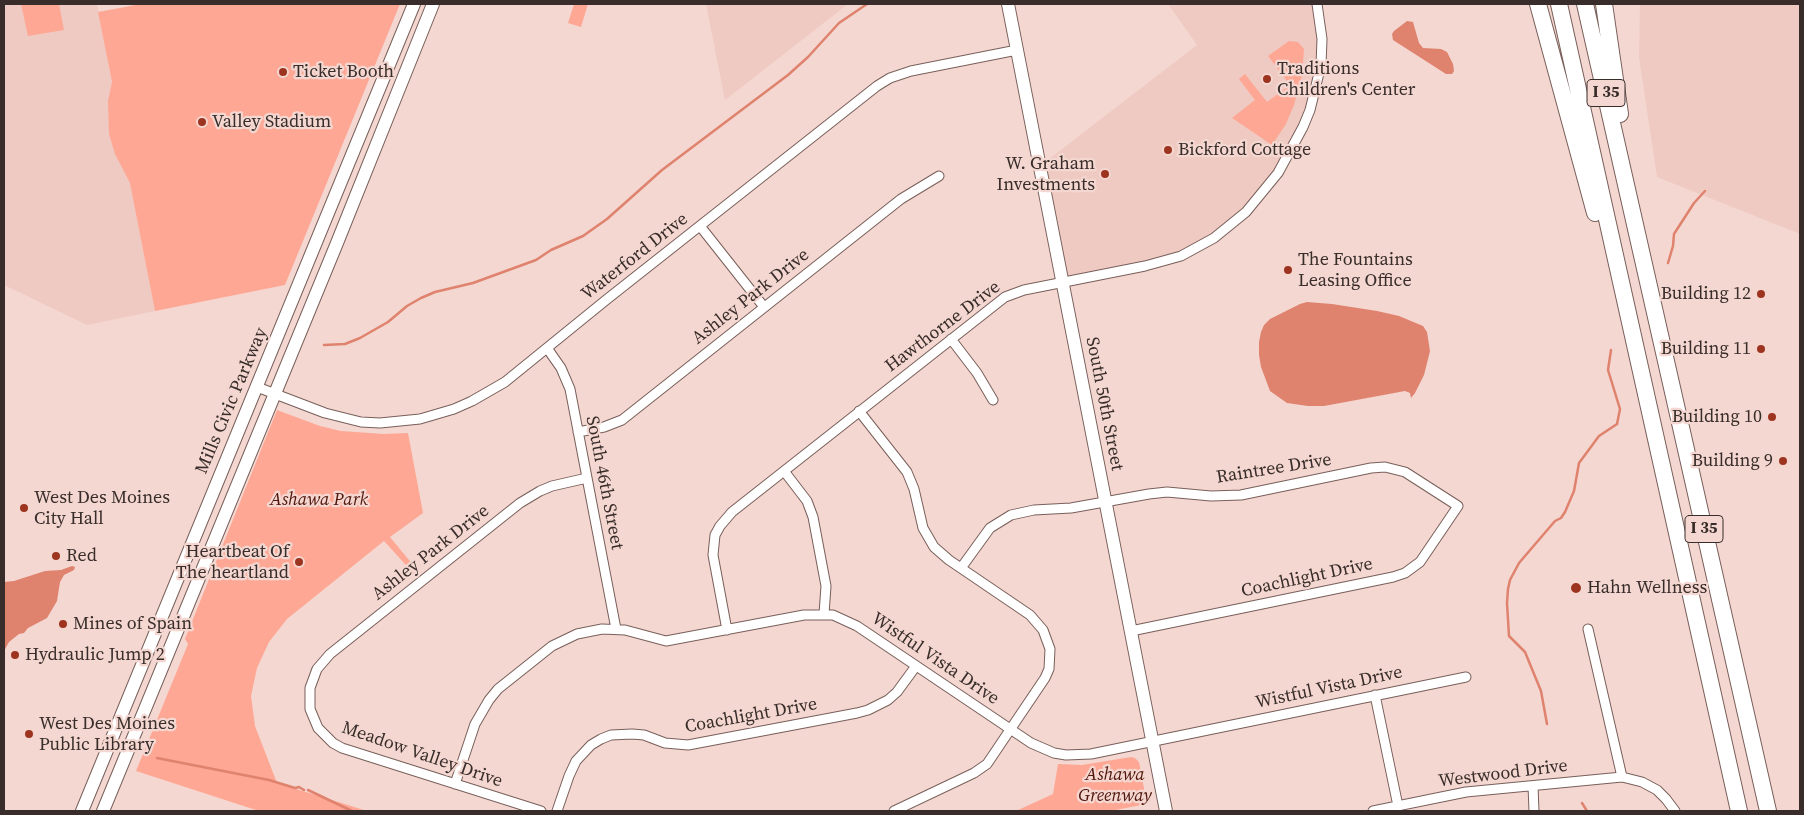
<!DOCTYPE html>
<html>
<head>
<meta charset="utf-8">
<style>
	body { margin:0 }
	#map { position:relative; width:1804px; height:815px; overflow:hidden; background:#f4d7d0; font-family:"Source Serif 4",serif }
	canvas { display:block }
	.frame { position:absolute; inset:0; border:5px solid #382d2a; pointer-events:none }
</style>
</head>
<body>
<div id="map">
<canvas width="1804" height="815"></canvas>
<div class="frame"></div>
</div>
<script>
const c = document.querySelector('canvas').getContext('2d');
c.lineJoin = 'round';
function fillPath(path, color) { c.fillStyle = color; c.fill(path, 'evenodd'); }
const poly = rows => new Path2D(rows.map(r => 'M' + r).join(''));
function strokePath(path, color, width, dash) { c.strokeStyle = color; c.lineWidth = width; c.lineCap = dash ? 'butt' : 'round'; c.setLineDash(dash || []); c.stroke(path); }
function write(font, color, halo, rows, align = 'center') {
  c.font = font + ' "Source Serif 4",serif'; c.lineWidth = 4.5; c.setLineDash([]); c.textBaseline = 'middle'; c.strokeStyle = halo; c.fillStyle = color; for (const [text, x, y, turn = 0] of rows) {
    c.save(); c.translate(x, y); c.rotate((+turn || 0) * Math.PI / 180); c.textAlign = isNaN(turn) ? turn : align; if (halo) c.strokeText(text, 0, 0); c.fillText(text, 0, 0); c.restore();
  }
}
const built = poly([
	[4,4,97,4,155,311,87,325,4,285],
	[706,4,848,4,725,100],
	[1168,4,1317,4,1320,70,1293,146,1241,218,1181,256,1062,282,1040,166,1197,45],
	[1640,4,1800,4,1800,234,1657,177,1639,57]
]);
const green = poly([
	[21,4,59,4,64,30,28,36],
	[141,4,400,4,285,285,155,311,130,183,115,154,109,134,108,101,112,82,98,12],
	[574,4,588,4,581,27,568,23],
	[1289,41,1298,42,1304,49,1302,75,1294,105,1286,124,1272,145,1232,118,1255,100,1239,79,1245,74,1267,102,1290,85,1268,56],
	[277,410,320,426,341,431,384,434,408,433,423,513,390,537,418,571,414,574,384,541,287,619,269,642,257,668,251,696,255,726,277,783,367,811,259,811,136,771,188,644,185,639],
	[1131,757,1135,758,1139,762,1147,804,1110,811,1016,811,1053,794,1058,764,1082,765]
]);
const water = poly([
	[1407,21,1413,22,1419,43,1423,48,1441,49,1447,52,1453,64,1454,71,1452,74,1446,74,1393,40,1392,34,1394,31],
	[1307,302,1332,304,1377,311,1399,316,1423,326,1427,332,1430,351,1424,375,1415,393,1411,398,1410,393,1405,391,1324,406,1308,406,1287,403,1270,391,1261,367,1259,355,1259,342,1261,332,1264,325,1270,319,1300,304],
	[72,566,75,567,74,570,64,575,60,582,57,601,47,618,28,628,24,633,19,634,9,642,4,651,4,582,14,581,45,571,61,570]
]);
const stream = poly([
	[1668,263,1673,246,1674,234,1694,203,1705,191],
	[324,345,345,344,360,338,388,322,407,306,421,298,435,292,473,283,536,260,551,250,583,236,607,219,662,170,788,75,808,57,839,23,867,4],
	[1547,724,1541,691,1525,652,1509,636,1507,603,1508,589,1510,580,1519,563,1555,521,1561,518,1565,512,1574,491,1579,463,1599,436,1617,424,1620,409,1608,370,1611,350],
	[157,758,269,780,295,788,299,787,304,790],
	[308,790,352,811],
	[1582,803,1587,811]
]);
const minor = poly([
	[700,226,764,307],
	[951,339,977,373,993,400],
	[547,348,561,368,570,389,616,629],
	[257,387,325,413,361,422,380,423,420,419,454,409,472,401,505,382,606,300,877,86,890,78,911,71,1017,50],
	[859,411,907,472,914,489,923,528,934,547,949,560,1030,615,1043,630,1050,649,1049,669,1045,678,987,764,974,773,894,811],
	[578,432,604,427,622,420,901,199,939,176],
	[784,471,807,501,813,517,826,586,824,614],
	[961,568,990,528,1011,515,1034,510,1071,508,1149,494,1167,492,1211,496,1241,495,1371,468,1385,467,1405,472,1458,506,1420,562,1405,573,1393,577,1131,631],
	[1588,629,1622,777],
	[727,630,713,555,715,535,720,526,732,512,1005,297,1024,290,1145,266,1181,256,1214,238,1246,212,1278,173,1303,127,1310,110,1321,65,1322,39,1317,4],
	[1375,695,1398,806],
	[455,784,475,724,489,700,498,689,552,646,577,634,602,629,625,630,666,641,804,615,833,615,857,626,1031,743,1054,753,1066,755,1091,754,1466,677],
	[1533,786,1534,811],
	[541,811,342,748,333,743,318,728,310,709,310,688,317,669,330,654,520,503,540,491,552,486,587,478],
	[557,811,569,776,576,761,591,745,601,739,611,735,632,734,644,735,665,743,688,745,857,713,868,710,888,700,897,692,916,666],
	[1373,811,1466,792,1622,777,1642,782,1657,790,1666,799,1675,811]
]);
const secondary = poly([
	[1008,4,1166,811],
	[82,811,414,4],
	[103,811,337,243,433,4]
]);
const motorway = poly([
	[1538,4,1595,213],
	[1559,4,1739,811],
	[1585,4,1768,811],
	[1604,4,1620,114]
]);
const markers = [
	[283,72,5,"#9d341f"],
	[1267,79,5,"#9d341f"],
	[202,122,5,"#9d341f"],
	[1168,150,5,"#9d341f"],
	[1105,174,5,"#9d341f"],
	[1288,270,5,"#9d341f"],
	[1761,294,5,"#9d341f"],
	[1761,349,5,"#9d341f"],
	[1772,417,5,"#9d341f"],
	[1783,461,5,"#9d341f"],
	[24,508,5,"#9d341f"],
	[56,556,5,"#9d341f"],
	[299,562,5,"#9d341f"],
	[1576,588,6,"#9d341f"],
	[63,624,5,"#9d341f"],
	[15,655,5,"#9d341f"],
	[29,734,5,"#9d341f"]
];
const shields = [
	[1606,93,38],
	[1704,529,38]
];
const shieldNames = [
	["I 35",1606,93],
	["I 35",1704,529]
];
const poiNames = [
	["Traditions",1277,69],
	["Children's Center",1277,90],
	["Ticket Booth",293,72],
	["Valley Stadium",212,122],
	["Bickford Cottage",1178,150],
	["W. Graham",1095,164,"right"],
	["Investments",1095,185,"right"],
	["The Fountains",1298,260],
	["Leasing Office",1298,281],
	["Building 12",1751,294,"right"],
	["Building 11",1751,349,"right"],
	["Building 10",1762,417,"right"],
	["Building 9",1773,461,"right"],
	["West Des Moines",34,498],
	["City Hall",34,519],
	["Heartbeat Of",289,552,"right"],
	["The heartland",289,573,"right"],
	["Red",66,556],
	["Hahn Wellness",1587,588],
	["Mines of Spain",73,624],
	["Hydraulic Jump 2",25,655],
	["West Des Moines",39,724],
	["Public Library",39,745]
];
const streetNames = [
	["Waterford Drive",635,257,-38],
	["Ashley Park Drive",751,297,-38],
	["Hawthorne Drive",943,327,-37],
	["Mills Civic Parkway",232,401,-67],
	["South 50th Street",1104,404,79],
	["Raintree Drive",1274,469,-9],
	["South 46th Street",604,483,79],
	["Ashley Park Drive",431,553,-38],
	["Coachlight Drive",1307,578,-12],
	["Wistful Vista Drive",935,659,34],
	["Wistful Vista Drive",1329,688,-12],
	["Coachlight Drive",751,716,-10],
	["Meadow Valley Drive",422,755,19],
	["Westwood Drive",1503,774,-7]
];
const parkNames = [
	["Ashawa Park",319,500],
	["Ashawa",1115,775],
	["Greenway",1115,796]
];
fillPath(built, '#efcac2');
fillPath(green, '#fea794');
fillPath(water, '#df826e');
strokePath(stream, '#df826e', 2.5);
strokePath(minor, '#785f5a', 11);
strokePath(secondary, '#785f5a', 14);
strokePath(motorway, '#785f5a', 18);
strokePath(minor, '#fff', 9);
strokePath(secondary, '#fff', 12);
strokePath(motorway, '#fff', 16);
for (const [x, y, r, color] of markers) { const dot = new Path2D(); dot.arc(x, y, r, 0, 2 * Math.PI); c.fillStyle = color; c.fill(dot); strokePath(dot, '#f4d7d0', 2); }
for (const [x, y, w] of shields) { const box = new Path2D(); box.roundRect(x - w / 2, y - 13.5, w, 27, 4); c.fillStyle = '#f4d7d0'; c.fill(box); strokePath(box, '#382d2a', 1); }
write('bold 16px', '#382d2a', null, shieldNames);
write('18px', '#382d2a', '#f4d7d0', poiNames, 'left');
write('18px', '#382d2a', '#f4d7d0', streetNames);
write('italic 18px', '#51170c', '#f4d7d0', parkNames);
</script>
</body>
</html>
